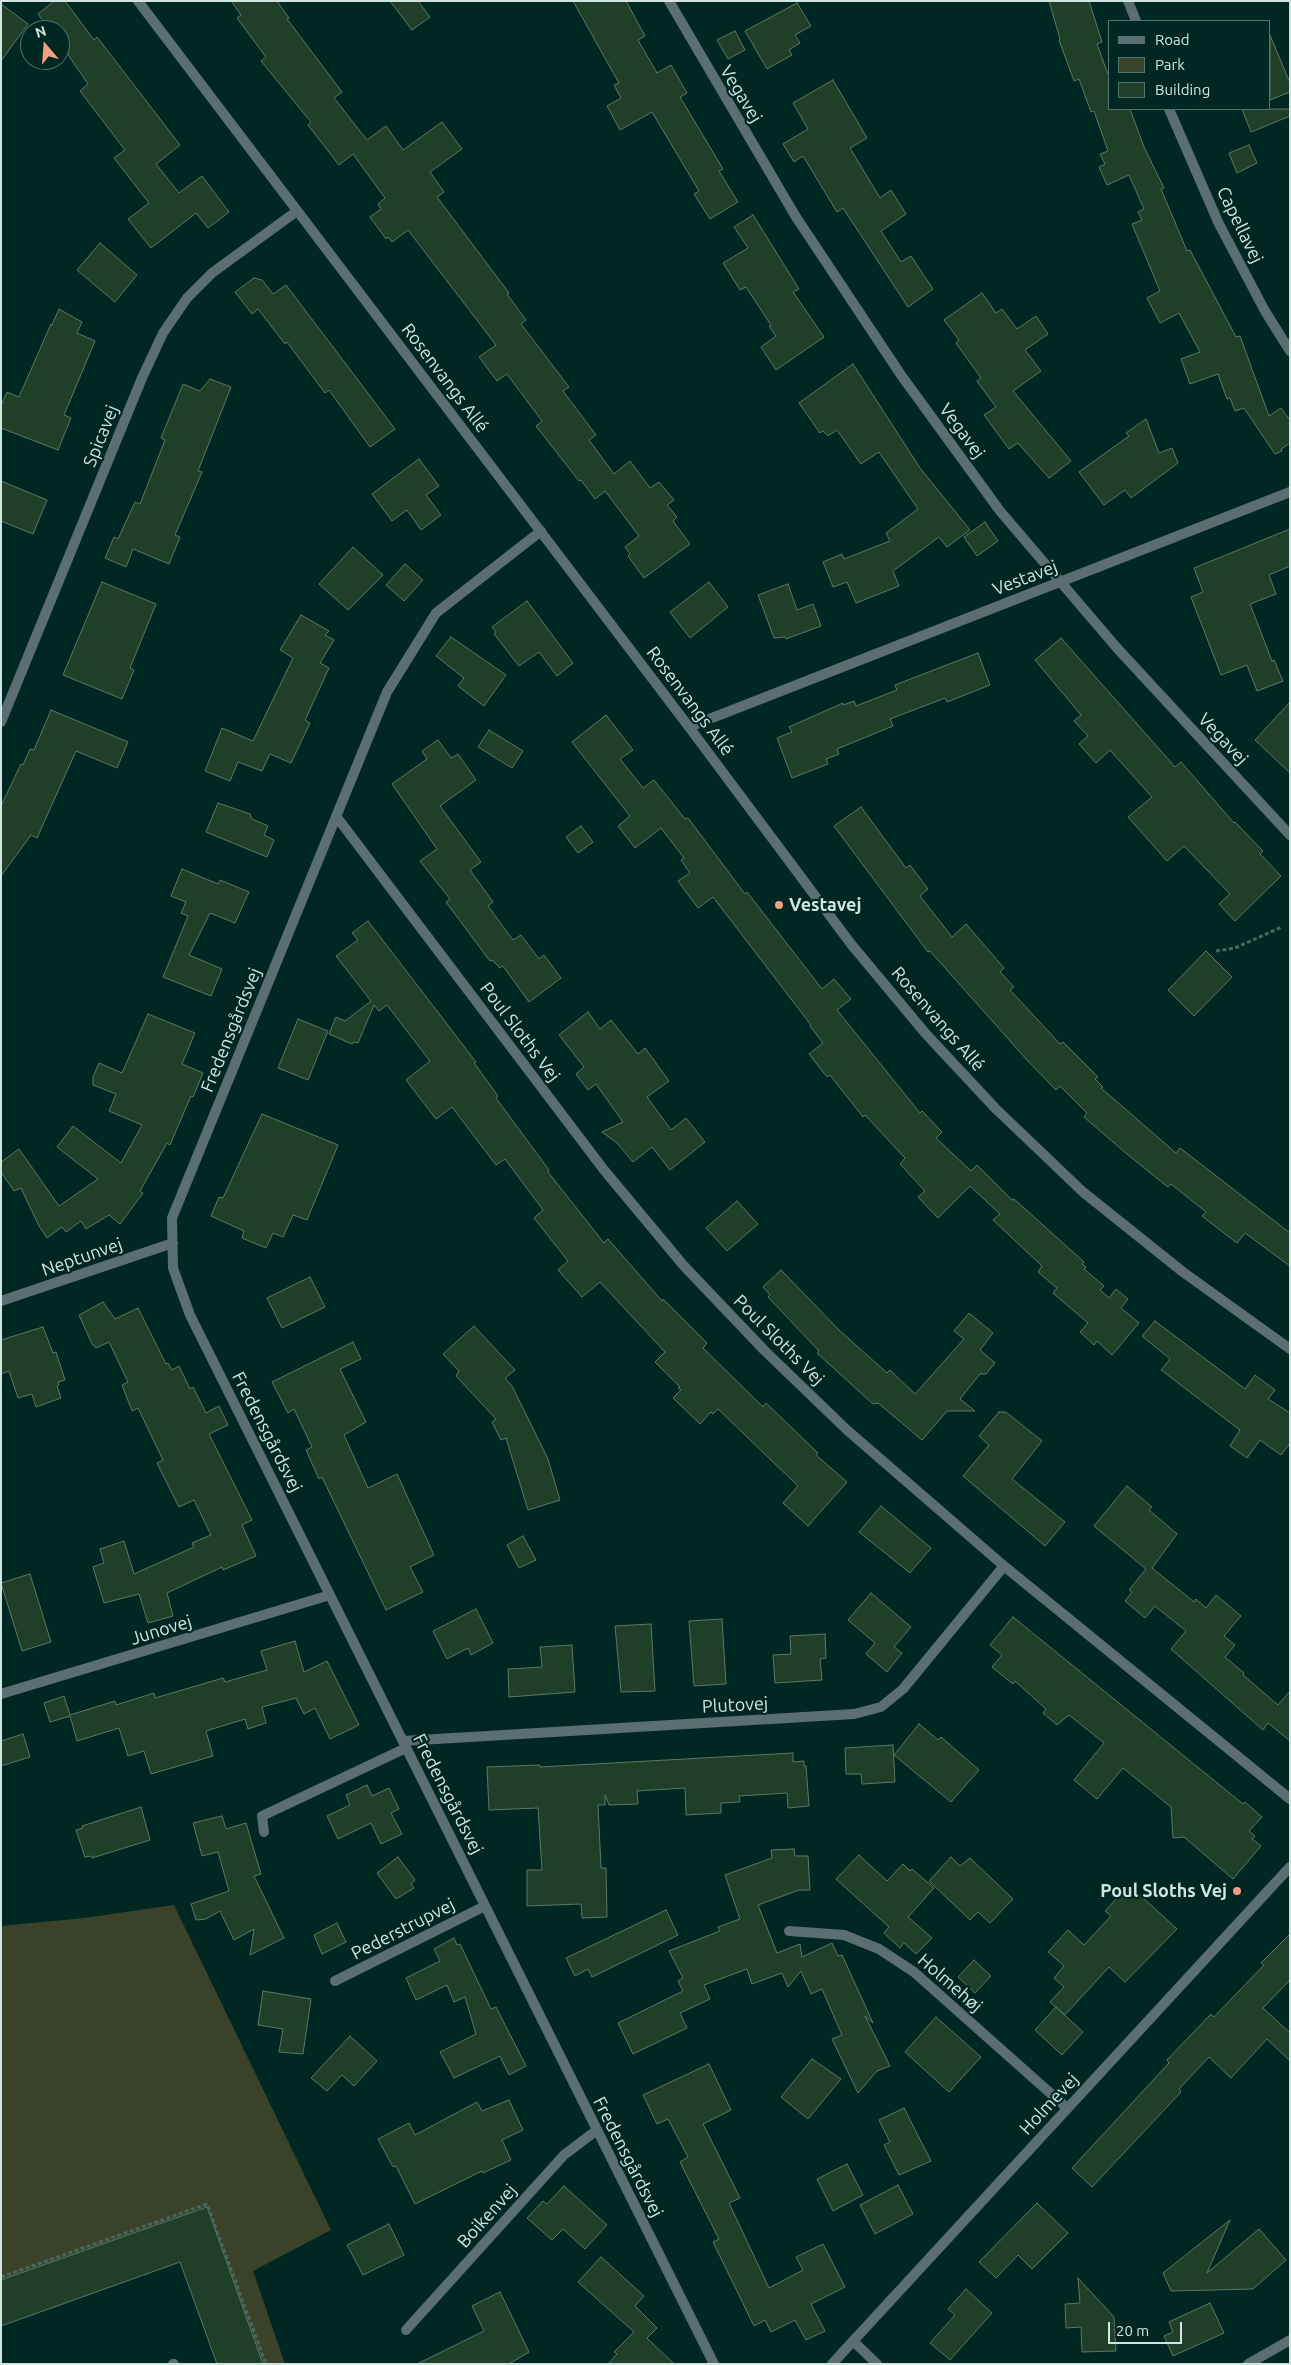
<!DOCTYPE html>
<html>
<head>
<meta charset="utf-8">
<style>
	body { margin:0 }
	#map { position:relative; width:1291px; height:2365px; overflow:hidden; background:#012722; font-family:Ubuntu,sans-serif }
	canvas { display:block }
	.frame { position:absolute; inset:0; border:2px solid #d1e5e0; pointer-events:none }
	.legend { position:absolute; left:1108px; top:20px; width:162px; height:90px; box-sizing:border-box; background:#012722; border:1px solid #54736e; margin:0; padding:6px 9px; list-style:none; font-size:15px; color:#d1e5e0 }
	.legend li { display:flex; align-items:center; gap:10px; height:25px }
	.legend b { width:25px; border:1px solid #54736e }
	.north { position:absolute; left:20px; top:20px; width:50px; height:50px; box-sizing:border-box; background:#012722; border:1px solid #54736e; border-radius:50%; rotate:342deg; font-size:14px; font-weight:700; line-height:20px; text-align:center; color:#d1e5e0 }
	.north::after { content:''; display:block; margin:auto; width:18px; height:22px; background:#f39f83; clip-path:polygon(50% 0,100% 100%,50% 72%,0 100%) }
	.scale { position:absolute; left:1108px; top:2322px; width:74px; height:22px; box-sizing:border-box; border:2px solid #d1e5e0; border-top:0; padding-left:6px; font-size:15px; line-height:18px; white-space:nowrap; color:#d1e5e0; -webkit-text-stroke:4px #012722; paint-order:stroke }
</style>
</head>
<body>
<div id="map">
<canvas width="1291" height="2365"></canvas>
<div class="frame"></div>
<ul class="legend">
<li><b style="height:6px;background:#5b6f72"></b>Road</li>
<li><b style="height:14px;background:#3a432a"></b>Park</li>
<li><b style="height:14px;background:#1f3f29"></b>Building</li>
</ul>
<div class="north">N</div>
<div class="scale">20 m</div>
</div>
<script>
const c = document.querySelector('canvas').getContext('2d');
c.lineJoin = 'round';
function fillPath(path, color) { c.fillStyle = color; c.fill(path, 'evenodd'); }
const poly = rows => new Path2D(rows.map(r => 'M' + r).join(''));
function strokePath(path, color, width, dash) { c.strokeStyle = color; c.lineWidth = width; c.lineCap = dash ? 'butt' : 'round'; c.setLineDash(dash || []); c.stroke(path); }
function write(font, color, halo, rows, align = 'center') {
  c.font = font + ' Ubuntu,sans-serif'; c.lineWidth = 4.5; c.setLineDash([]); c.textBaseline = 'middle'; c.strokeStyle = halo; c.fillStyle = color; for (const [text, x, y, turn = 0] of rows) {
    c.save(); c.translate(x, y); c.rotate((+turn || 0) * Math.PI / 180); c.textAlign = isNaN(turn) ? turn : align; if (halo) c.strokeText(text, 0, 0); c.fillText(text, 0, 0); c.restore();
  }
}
const green = poly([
	[174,1905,331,2230,253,2271,285,2364,263,2364,206,2207,1,2280,1,1926,84,1918]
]);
const building = poly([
	[54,1,65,1,94,40,97,37,180,145,156,164,179,193,202,176,229,212,208,228,196,213,151,248,128,219,149,203,114,158,125,150,80,91,88,84,60,43,60,30,50,30,38,14,54,1],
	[231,1,277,1,289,18,287,19,342,92,334,98,367,140,386,126,403,150,442,122,462,149,430,172,444,192,437,197,509,293,507,294,526,320,521,324,569,387,563,391,596,435,589,440,614,474,630,461,650,488,659,482,674,500,667,505,677,517,673,521,690,544,644,578,628,556,630,554,625,547,639,536,605,491,595,499,581,480,579,481,536,426,542,421,507,374,497,381,479,357,496,345,408,230,392,242,388,237,386,239,370,217,381,209,378,204,385,198,353,154,339,165,308,125,311,122,261,61,266,57,237,18,241,15,231,1],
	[390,1,418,1,430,17,412,30,390,1],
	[573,1,626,1,645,36,638,40,657,73,671,65,687,93,680,97,723,169,719,171,738,202,710,219,694,194,699,191,652,112,620,130,607,106,621,98,614,85,619,83,573,1],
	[1049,1,1089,1,1102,42,1097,44,1110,80,1110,109,1130,109,1144,147,1164,188,1161,189,1187,251,1190,250,1236,337,1240,336,1269,416,1281,408,1290,420,1290,443,1281,449,1282,451,1275,454,1244,408,1235,411,1230,398,1227,399,1218,374,1190,384,1181,359,1200,352,1179,313,1160,323,1147,298,1160,291,1132,224,1142,220,1138,212,1144,209,1129,175,1107,185,1099,167,1105,164,1100,154,1108,151,1094,111,1091,112,1079,79,1074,81,1059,40,1060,39,1049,1],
	[797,3,811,26,795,35,800,43,789,50,792,55,767,69,745,31,797,3],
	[1,4,28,24,1,61,1,4],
	[735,31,745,50,728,59,717,40,735,31],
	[1270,35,1290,83,1290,92,1270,100,1270,35],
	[833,80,867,138,850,148,880,198,891,190,906,214,881,231,901,262,911,256,933,289,908,307,843,208,837,212,803,156,794,162,783,144,808,129,793,103,833,80],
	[1242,109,1290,109,1290,116,1251,132,1242,109],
	[1249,145,1257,163,1237,173,1229,153,1249,145],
	[753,215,799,289,793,292,824,337,776,370,761,347,776,336,769,326,771,325,746,287,740,290,723,263,748,248,734,227,753,215],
	[100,243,137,275,115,302,77,270,100,243],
	[254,278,262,280,273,294,286,285,395,429,370,447,329,390,325,393,287,342,285,344,258,309,252,314,235,292,254,278],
	[982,293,996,313,1002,309,1017,329,1036,316,1048,334,1025,350,1041,371,1013,391,1071,461,1049,478,1018,443,1009,449,984,415,996,407,977,381,981,378,956,343,959,340,944,320,982,293],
	[59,309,82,322,77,333,95,341,64,415,71,418,58,450,1,428,1,406,7,392,19,397,51,324,52,325,59,309],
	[853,364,920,468,970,530,947,547,939,537,893,571,899,586,856,603,847,582,833,587,823,562,842,554,844,559,890,541,886,533,918,509,879,452,861,464,837,430,828,436,823,431,820,433,799,403,853,364],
	[210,379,231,387,198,471,202,472,175,535,180,537,169,564,133,549,126,567,105,558,114,537,118,539,135,502,140,504,165,440,161,438,183,384,200,391,210,379],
	[1146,419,1159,453,1172,448,1178,463,1131,498,1125,490,1104,505,1079,472,1129,436,1126,433,1146,419],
	[419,459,439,486,426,495,441,515,421,530,407,510,392,521,372,494,419,459],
	[1,481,47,500,33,534,1,521,1,481],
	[985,522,998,541,977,556,964,537,985,522],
	[1290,529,1290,566,1269,575,1276,594,1250,604,1272,661,1274,660,1283,681,1257,691,1247,665,1221,675,1191,597,1203,592,1194,568,1290,529],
	[353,547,383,575,348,610,319,584,353,547],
	[405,564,423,580,404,601,386,585,405,564],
	[102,582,156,604,130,668,134,670,122,699,63,675,102,582],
	[709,582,728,607,690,638,670,612,709,582],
	[788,584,797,610,813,604,821,626,786,639,785,637,774,638,758,595,788,584],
	[527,601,573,663,557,676,539,652,519,666,494,634,496,632,492,627,527,601],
	[301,615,329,631,325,635,334,640,320,663,329,668,305,720,310,723,291,763,270,754,262,771,238,762,230,781,205,771,222,728,253,741,293,658,280,650,301,615],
	[451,637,506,675,484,706,458,686,464,678,436,656,451,637],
	[1061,638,1175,767,1181,762,1234,823,1235,822,1263,851,1260,854,1281,876,1235,921,1219,904,1230,894,1184,846,1167,861,1128,817,1152,797,1110,750,1096,763,1079,744,1088,736,1074,721,1081,715,1035,660,1061,638],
	[978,653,990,685,947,702,945,698,890,719,893,726,837,749,839,754,826,759,828,764,792,778,777,738,792,732,789,727,843,703,843,705,854,701,856,706,897,690,895,685,978,653],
	[1290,702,1290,773,1255,740,1290,702],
	[51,710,128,742,117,768,76,751,37,838,31,835,1,876,1,806,21,764,23,765,30,749,34,750,51,710],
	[606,715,633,750,620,759,643,788,654,780,685,819,688,818,745,894,747,892,822,989,834,979,851,999,837,1010,920,1113,922,1111,942,1132,936,1138,971,1171,977,1165,1012,1200,1014,1199,1084,1262,1082,1264,1086,1267,1084,1269,1104,1286,1100,1290,1109,1298,1116,1289,1128,1299,1121,1308,1139,1323,1112,1355,1097,1341,1094,1345,1080,1332,1088,1323,1053,1293,1057,1288,1038,1272,1042,1266,993,1220,1000,1214,970,1186,938,1218,918,1197,925,1191,900,1164,905,1158,865,1115,863,1117,830,1075,827,1077,809,1054,823,1043,810,1026,811,1025,713,897,698,908,678,881,690,873,681,860,684,858,661,828,635,848,618,826,630,816,572,742,606,715],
	[489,730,523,751,512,768,478,747,489,730],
	[438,740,451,758,458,754,476,780,440,806,481,862,470,870,493,902,488,906,513,940,521,935,539,959,544,955,561,978,529,1002,503,966,500,968,492,960,490,961,446,902,450,899,420,861,437,849,392,784,427,759,422,751,438,740],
	[218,803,250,814,252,819,268,826,264,835,274,840,267,857,206,832,218,803],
	[861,807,906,868,910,865,928,889,920,896,952,937,966,924,1004,968,1000,972,1014,987,1010,990,1060,1044,1063,1042,1098,1077,1095,1079,1103,1087,1101,1088,1176,1153,1180,1148,1290,1233,1290,1266,1245,1233,1237,1243,1202,1216,1206,1212,1171,1184,1168,1187,1127,1154,1084,1117,1087,1113,1060,1086,1056,1090,1027,1060,930,951,928,952,834,826,861,807],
	[581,826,593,842,578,853,566,837,581,826],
	[182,869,218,884,220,880,249,892,235,923,210,913,189,955,222,969,211,996,163,977,188,916,181,913,186,902,171,896,182,869],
	[368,921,476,1062,474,1063,498,1096,496,1098,549,1170,548,1172,604,1243,608,1239,662,1301,663,1299,707,1343,703,1348,763,1407,766,1403,818,1453,816,1455,847,1482,808,1526,783,1503,798,1486,718,1409,713,1414,711,1412,700,1424,673,1398,681,1390,678,1388,680,1387,655,1362,665,1352,600,1282,582,1297,558,1270,568,1261,534,1218,543,1210,505,1159,496,1165,452,1107,436,1119,406,1080,430,1061,387,1005,379,1011,374,1005,358,1043,353,1042,352,1044,329,1034,336,1017,345,1021,371,1001,336,956,358,940,352,933,368,921],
	[1206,951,1232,977,1194,1016,1168,990,1206,951],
	[588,1012,600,1029,611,1020,638,1054,645,1048,669,1081,647,1097,671,1130,686,1118,705,1142,670,1170,652,1147,633,1162,617,1143,602,1132,623,1122,596,1084,588,1090,576,1074,584,1067,559,1035,588,1012],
	[148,1014,195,1033,182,1064,203,1073,193,1097,191,1096,170,1145,167,1143,140,1191,143,1193,120,1224,109,1215,86,1229,81,1221,66,1232,62,1227,47,1238,39,1226,21,1188,14,1191,1,1172,1,1162,19,1149,59,1206,98,1179,57,1147,73,1126,121,1163,142,1125,109,1111,116,1094,93,1085,93,1077,99,1063,122,1073,148,1014],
	[298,1019,328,1031,308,1080,278,1068,298,1019],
	[262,1114,338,1145,307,1220,293,1215,283,1237,273,1233,266,1248,242,1238,244,1231,211,1216,219,1197,223,1198,262,1114],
	[737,1201,758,1224,727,1251,706,1228,737,1201],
	[781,1270,839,1330,887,1373,890,1370,915,1394,964,1339,954,1331,969,1313,993,1333,980,1350,995,1363,986,1374,980,1374,960,1399,975,1411,947,1411,922,1440,878,1403,873,1404,817,1353,819,1351,768,1297,770,1295,763,1287,781,1270],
	[310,1277,325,1307,282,1328,267,1298,310,1277],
	[103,1302,115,1319,138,1308,166,1364,168,1363,172,1370,179,1366,190,1389,193,1387,206,1413,219,1406,228,1425,209,1434,252,1520,242,1525,256,1556,223,1570,222,1567,167,1593,173,1616,148,1623,139,1594,104,1603,93,1567,104,1563,100,1549,124,1541,134,1574,194,1547,192,1543,211,1535,194,1500,179,1507,157,1463,163,1460,138,1408,132,1411,122,1385,128,1382,109,1342,96,1348,92,1344,79,1315,103,1302],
	[1155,1321,1245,1389,1255,1375,1275,1390,1268,1399,1290,1413,1290,1443,1281,1455,1260,1440,1247,1458,1230,1446,1240,1430,1161,1370,1170,1359,1142,1336,1155,1321],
	[474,1326,515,1370,505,1378,512,1386,548,1459,560,1500,528,1510,506,1438,501,1440,492,1422,496,1419,456,1376,459,1371,443,1354,474,1326],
	[43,1327,53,1353,56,1352,65,1380,58,1382,59,1385,57,1386,61,1398,36,1407,32,1394,18,1398,9,1371,1,1374,1,1340,43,1327],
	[353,1342,361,1359,340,1369,366,1422,344,1435,368,1488,397,1474,434,1555,410,1567,423,1592,386,1610,322,1477,319,1479,306,1450,312,1447,294,1409,288,1413,272,1382,353,1342],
	[999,1412,1006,1412,1042,1441,1012,1479,1065,1522,1045,1546,963,1476,989,1445,979,1436,999,1412],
	[1127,1486,1152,1507,1149,1510,1177,1534,1152,1568,1194,1602,1196,1599,1206,1608,1216,1595,1241,1616,1224,1636,1235,1645,1225,1657,1244,1673,1243,1675,1278,1705,1290,1691,1290,1741,1268,1723,1263,1730,1171,1649,1186,1631,1155,1606,1145,1618,1125,1601,1132,1592,1129,1590,1146,1569,1094,1526,1127,1486],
	[881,1506,931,1548,910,1573,859,1532,881,1506],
	[523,1536,536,1560,519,1568,507,1545,523,1536],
	[30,1574,51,1642,22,1651,1,1583,30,1574],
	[871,1593,911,1627,894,1647,902,1653,887,1672,866,1654,875,1643,848,1620,871,1593],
	[476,1609,493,1643,471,1655,468,1648,447,1659,433,1631,476,1609],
	[1013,1617,1243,1804,1245,1802,1262,1817,1249,1831,1255,1836,1252,1839,1261,1846,1233,1879,1184,1837,1173,1838,1171,1807,1123,1768,1097,1799,1074,1780,1104,1743,1069,1715,1057,1725,1043,1713,1046,1709,1015,1681,1013,1684,992,1667,1002,1655,990,1645,1013,1617],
	[722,1619,726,1684,694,1686,689,1621,722,1619],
	[651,1624,655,1691,621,1692,615,1626,651,1624],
	[825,1634,826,1658,820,1659,822,1680,775,1683,773,1655,791,1654,790,1636,825,1634],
	[295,1641,304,1672,327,1661,359,1725,330,1739,315,1708,304,1714,296,1698,262,1707,266,1723,248,1729,245,1719,206,1731,213,1756,151,1774,144,1751,128,1756,119,1728,77,1741,70,1716,50,1722,44,1703,64,1696,70,1715,115,1701,116,1705,154,1693,155,1698,223,1678,225,1682,267,1670,261,1651,295,1641],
	[572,1645,575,1692,509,1697,508,1669,542,1667,540,1647,572,1645],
	[919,1724,938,1740,941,1737,979,1770,951,1802,894,1755,919,1724],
	[23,1734,30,1757,1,1766,1,1741,23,1734],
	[893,1745,895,1782,862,1784,861,1774,846,1774,845,1748,893,1745],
	[793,1753,793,1762,804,1761,804,1766,806,1766,809,1806,788,1808,787,1793,739,1796,740,1802,721,1803,721,1813,686,1815,685,1788,637,1791,638,1804,609,1805,605,1795,605,1805,598,1805,601,1868,606,1868,607,1917,582,1918,581,1904,527,1906,527,1870,542,1870,538,1808,489,1810,487,1767,540,1765,540,1767,793,1753],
	[367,1785,372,1796,389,1788,399,1809,391,1813,402,1834,381,1844,371,1823,338,1839,327,1816,350,1805,346,1795,367,1785],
	[141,1807,150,1840,92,1858,92,1856,85,1857,76,1830,83,1828,82,1826,141,1807],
	[222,1816,226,1829,246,1823,261,1874,254,1876,284,1938,250,1955,254,1929,234,1940,220,1911,206,1919,196,1920,191,1904,229,1891,218,1852,202,1856,193,1823,222,1816],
	[794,1849,795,1856,808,1856,810,1890,799,1890,758,1905,777,1953,800,1944,802,1957,832,1943,838,1956,842,1955,873,2023,865,2016,890,2066,877,2071,858,2093,832,2039,842,2035,822,1989,811,1994,801,1971,788,1987,782,1973,752,1984,747,1969,704,1985,710,1999,680,2013,687,2028,633,2054,618,2023,683,1991,678,1981,683,1978,669,1951,720,1931,718,1927,740,1919,725,1875,772,1858,771,1850,794,1849],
	[859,1855,887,1881,903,1864,910,1871,912,1869,934,1888,908,1917,932,1938,916,1954,904,1943,900,1948,884,1933,889,1927,836,1879,859,1855],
	[398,1857,415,1880,411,1884,414,1888,396,1899,377,1873,398,1857],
	[951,1857,960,1866,970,1858,1013,1899,990,1923,978,1912,970,1920,929,1881,951,1857],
	[1129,1885,1177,1929,1125,1982,1109,1967,1065,2015,1050,2002,1064,1987,1054,1978,1064,1966,1048,1952,1068,1930,1084,1945,1111,1916,1105,1911,1129,1885],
	[666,1910,678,1935,592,1977,588,1969,575,1976,566,1958,666,1910],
	[337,1923,346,1942,322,1954,314,1935,337,1923],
	[1290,1934,1290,1980,1263,2008,1290,2033,1290,2061,1267,2039,1231,2078,1209,2057,1179,2089,1181,2092,1092,2187,1072,2168,1169,2063,1167,2060,1211,2014,1214,2017,1264,1965,1261,1963,1290,1934],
	[454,1938,457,1945,460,1944,491,2009,496,2007,526,2066,509,2075,500,2056,454,2078,440,2052,476,2034,465,1997,454,2002,447,1985,416,2000,406,1978,440,1961,434,1949,454,1938],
	[974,1960,991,1976,975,1993,958,1977,974,1960],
	[263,1991,311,1999,303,2054,279,2052,283,2029,258,2025,263,1991],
	[1056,2007,1083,2032,1062,2055,1035,2030,1056,2007],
	[936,2017,981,2057,949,2092,905,2052,936,2017],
	[350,2036,377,2061,354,2086,342,2075,327,2091,311,2078,350,2036],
	[812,2059,841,2079,808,2119,781,2097,812,2059],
	[709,2064,731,2110,703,2124,740,2198,729,2203,769,2288,803,2270,796,2257,823,2244,845,2287,811,2304,825,2331,806,2340,795,2320,771,2332,765,2320,754,2326,713,2242,719,2239,680,2162,688,2157,668,2119,657,2124,643,2095,709,2064],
	[509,2100,523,2130,502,2140,511,2160,483,2173,482,2171,415,2204,396,2166,393,2167,378,2139,409,2123,415,2135,477,2102,482,2111,509,2100],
	[904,2108,931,2161,899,2175,884,2145,890,2142,879,2120,904,2108],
	[847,2164,863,2195,833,2211,817,2179,847,2164],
	[898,2185,913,2214,875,2234,860,2205,898,2185],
	[564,2186,607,2225,585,2249,563,2229,552,2240,527,2218,543,2201,547,2204,564,2186],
	[1037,2203,1068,2233,1032,2269,1018,2255,996,2278,979,2262,1037,2203],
	[207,2207,263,2364,217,2364,180,2262,1,2326,1,2280,207,2207],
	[1230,2220,1207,2273,1259,2229,1286,2260,1253,2289,1171,2291,1163,2273,1230,2220],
	[389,2224,404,2255,363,2275,347,2245,389,2224],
	[601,2257,644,2296,635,2306,657,2328,647,2338,674,2364,608,2364,617,2354,614,2352,634,2332,578,2282,601,2257],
	[1078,2278,1114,2317,1116,2351,1082,2352,1081,2327,1066,2328,1065,2304,1080,2303,1078,2278],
	[966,2289,992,2313,950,2360,930,2343,955,2315,948,2309,966,2289],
	[500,2292,529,2352,509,2364,417,2364,484,2331,472,2306,500,2292],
	[1210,2303,1224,2333,1173,2356,1164,2336,1173,2332,1169,2322,1210,2303]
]);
const path = poly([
	[1216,951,1235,948,1282,927],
	[1,2277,207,2204,266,2364]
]);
const service = poly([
	[264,1832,262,1816,406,1748]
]);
const minor = poly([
	[669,1,796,217,901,375,1000,511,1117,648,1290,835],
	[1128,1,1136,21],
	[1169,109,1219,224,1265,311,1290,351],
	[541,531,436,613,387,692,172,1218,173,1268,190,1315,714,2364],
	[1,722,142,378,163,333,187,298,212,273,297,211],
	[689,727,1290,492],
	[336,816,604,1170,684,1266,765,1351,847,1430,1004,1566,1290,1799],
	[1,1301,173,1243],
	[1,1694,330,1595],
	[403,1741,854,1714,881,1707,903,1689,1004,1566],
	[789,1931,844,1935,879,1949,914,1972,1067,2108],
	[335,1981,485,1906],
	[406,2330,564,2155,597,2130],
	[853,2341,877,2364],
	[173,2364,174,2364],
	[1248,2364,1290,2340]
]);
const tertiary = poly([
	[138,1,689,727,851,944,926,1034,996,1109,1083,1192,1183,1272,1290,1349],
	[832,2364,1290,1867]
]);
const markers = [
	[779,905,5,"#f39f83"],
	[1237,1891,5,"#f39f83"]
];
const streetNames = [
	["Vegavej",741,94,59],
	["Capellavej",1240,225,64],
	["Rosenvangs Allé",445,378,53],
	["Vegavej",962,431,54],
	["Spicavej",101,436,-68],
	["Vestavej",1025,578,-21],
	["Rosenvangs Allé",690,701,53],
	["Vegavej",1223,739,47],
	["Rosenvangs Allé",938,1019,49],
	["Fredensgårdsvej",231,1030,-68],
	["Poul Sloths Vej",520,1032,53],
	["Neptunvej",82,1257,-19],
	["Poul Sloths Vej",779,1340,45],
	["Fredensgårdsvej",267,1432,63],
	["Junovej",161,1630,-17],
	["Plutovej",735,1705,-3],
	["Fredensgårdsvej",448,1794,63],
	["Pederstrupvej",403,1929,-27],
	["Holmehøj",950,1983,41],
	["Holmevej",1049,2104,-47],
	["Fredensgårdsvej",628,2157,63],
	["Boikenvej",487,2216,-48]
];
const poiNames = [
	["Vestavej",789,905],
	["Poul Sloths Vej",1227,1891,"right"]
];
fillPath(green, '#3a432a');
fillPath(building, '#1f3f29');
strokePath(building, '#5d7864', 1);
strokePath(path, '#476762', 3, [4, 2.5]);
strokePath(service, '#5b6f72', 10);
strokePath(minor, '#5b6f72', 10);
strokePath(tertiary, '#5b6f72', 10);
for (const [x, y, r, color] of markers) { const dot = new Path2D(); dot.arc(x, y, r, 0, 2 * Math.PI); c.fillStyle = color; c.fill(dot); strokePath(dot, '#012722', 2); }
write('18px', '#d1e5e0', '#012722', streetNames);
write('bold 18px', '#d1e5e0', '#012722', poiNames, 'left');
</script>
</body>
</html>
